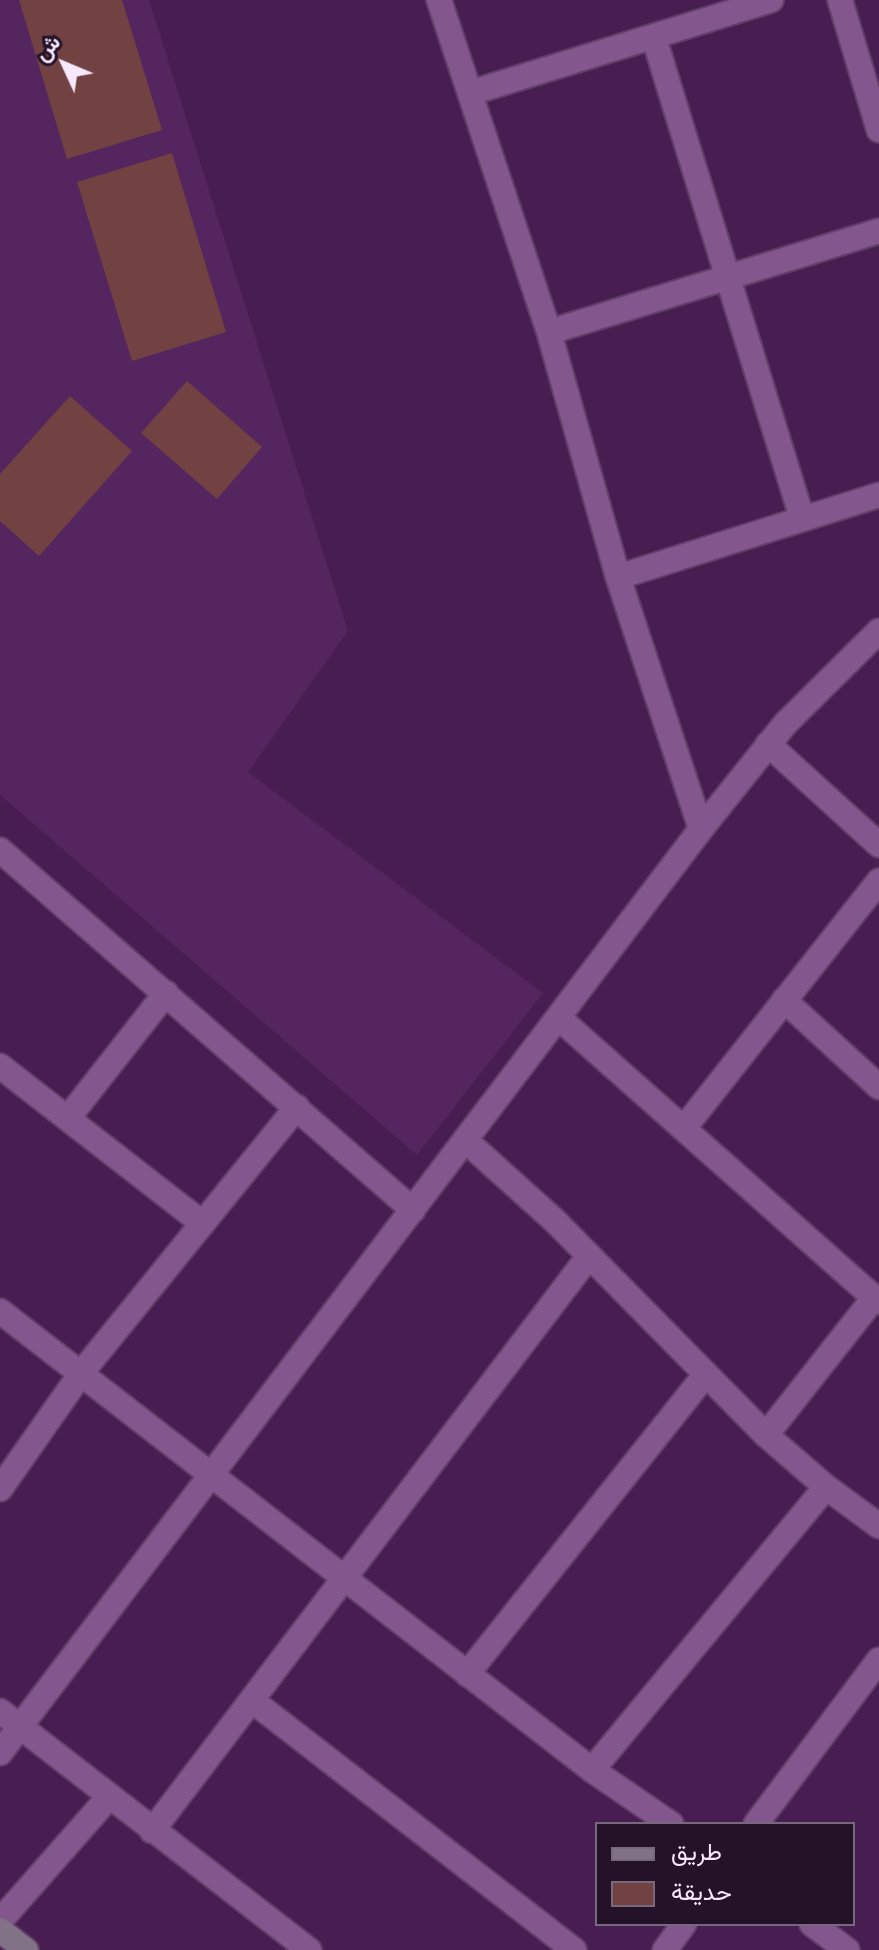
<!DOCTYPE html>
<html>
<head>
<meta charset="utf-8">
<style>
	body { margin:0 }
	#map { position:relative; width:879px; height:1950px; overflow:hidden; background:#481e52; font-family:Quicksand,Vazirmatn,sans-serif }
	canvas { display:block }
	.legend { position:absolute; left:595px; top:1822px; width:260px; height:104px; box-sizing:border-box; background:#241229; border:2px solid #78687d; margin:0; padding:10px 14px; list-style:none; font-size:24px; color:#f7e8fb }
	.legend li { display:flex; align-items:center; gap:16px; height:40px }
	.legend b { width:40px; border:2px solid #78687d }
	.north { position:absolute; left:24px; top:24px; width:80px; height:80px; -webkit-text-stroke:6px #241229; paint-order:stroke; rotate:314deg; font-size:22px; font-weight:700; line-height:32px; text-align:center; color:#f7e8fb }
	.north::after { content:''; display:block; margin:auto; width:28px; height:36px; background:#f7e8fb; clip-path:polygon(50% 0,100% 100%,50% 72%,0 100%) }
</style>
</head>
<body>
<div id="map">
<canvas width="879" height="1950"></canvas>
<ul class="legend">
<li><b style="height:10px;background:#817285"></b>طريق</li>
<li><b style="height:22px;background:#724142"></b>حديقة</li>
</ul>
<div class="north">ش</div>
</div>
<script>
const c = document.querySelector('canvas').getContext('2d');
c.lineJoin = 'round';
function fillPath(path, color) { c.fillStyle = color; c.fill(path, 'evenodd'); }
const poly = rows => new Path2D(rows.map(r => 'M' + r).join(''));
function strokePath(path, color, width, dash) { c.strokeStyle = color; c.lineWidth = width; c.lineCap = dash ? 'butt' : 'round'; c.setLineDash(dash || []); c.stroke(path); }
const built = poly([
	[0,0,149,0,348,631,248,772,543,993,417,1155,0,795]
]);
const green = poly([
	[19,0,122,0,162,130,67,159],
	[172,153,226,332,132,361,77,182],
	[187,381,262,447,217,499,141,433],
	[70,396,132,451,39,556,0,521,0,474]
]);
const street = poly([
	[439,0,549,332,618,577,701,829],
	[840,0,879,130],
	[654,38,802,518],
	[470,93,771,0],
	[549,332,879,231],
	[618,577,879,495],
	[768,744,879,845],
	[0,850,413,1210],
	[784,1000,879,1087],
	[560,1019,879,1302],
	[0,1066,202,1223],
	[68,1118,166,993],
	[684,1128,879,881],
	[465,1140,555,1221,766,1435,826,1487,879,1526],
	[0,1311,592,1770,671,1824],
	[766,1435,874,1298],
	[0,1489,82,1372,297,1107],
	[467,1674,706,1374],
	[254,1702,574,1950],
	[0,1711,309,1950],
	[0,1753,701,829,785,724,879,631],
	[592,1770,826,1487],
	[756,1824,879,1660],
	[152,1831,589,1256],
	[0,1921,109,1797],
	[812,1924,847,1950],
	[665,1950,684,1924]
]);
const secondary = poly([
	[0,1930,26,1950]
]);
fillPath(built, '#54255f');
fillPath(green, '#724142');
strokePath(street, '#623e69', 28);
strokePath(secondary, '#623e69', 28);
strokePath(street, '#83578e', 24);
strokePath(secondary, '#817285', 24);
</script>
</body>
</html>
